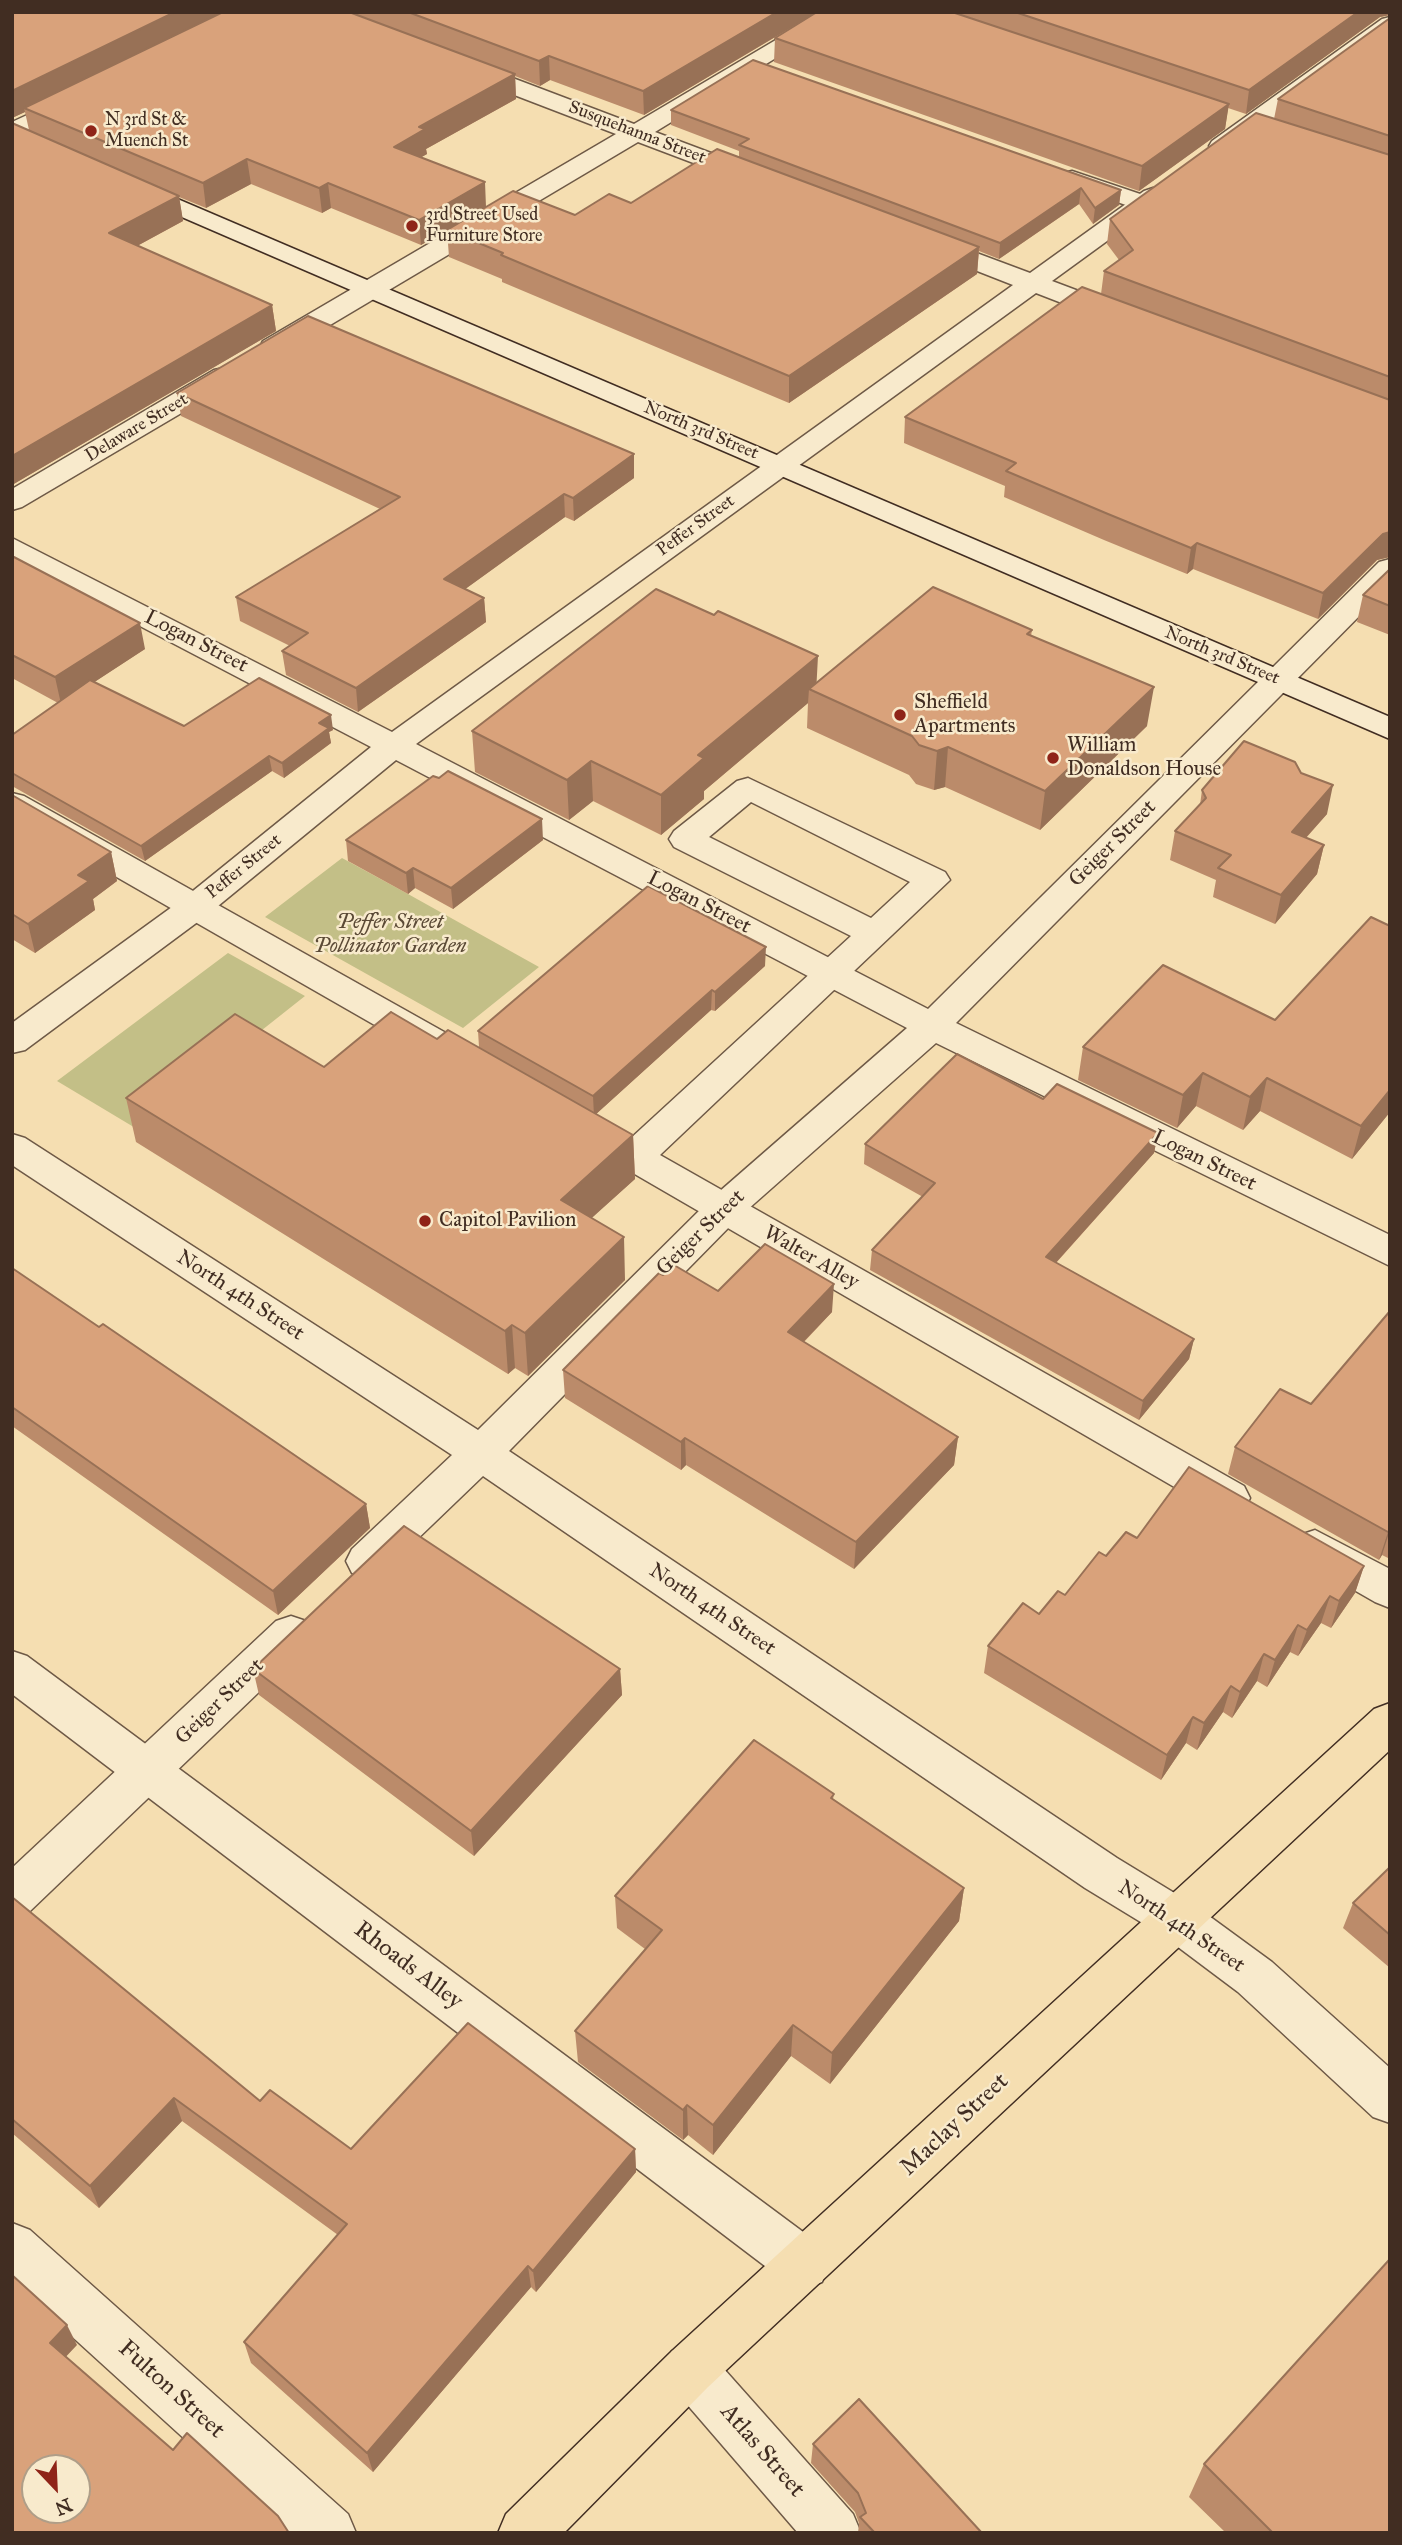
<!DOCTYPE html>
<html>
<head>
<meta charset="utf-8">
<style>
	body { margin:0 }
	#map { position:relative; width:1402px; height:2545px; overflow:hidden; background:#f5deb1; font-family:"IM FELL Great Primer",serif }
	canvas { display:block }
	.frame { position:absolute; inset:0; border:14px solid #412d22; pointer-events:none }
	.north { position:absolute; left:21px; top:2454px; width:70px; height:70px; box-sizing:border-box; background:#f8eacc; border:2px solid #af9e88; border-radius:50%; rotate:157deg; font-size:19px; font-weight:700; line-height:28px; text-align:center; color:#412d22 }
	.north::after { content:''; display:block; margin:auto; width:24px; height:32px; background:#8f2418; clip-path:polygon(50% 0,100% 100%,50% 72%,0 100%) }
</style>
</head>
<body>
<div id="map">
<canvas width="1402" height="2545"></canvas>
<div class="frame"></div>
<div class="north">N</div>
</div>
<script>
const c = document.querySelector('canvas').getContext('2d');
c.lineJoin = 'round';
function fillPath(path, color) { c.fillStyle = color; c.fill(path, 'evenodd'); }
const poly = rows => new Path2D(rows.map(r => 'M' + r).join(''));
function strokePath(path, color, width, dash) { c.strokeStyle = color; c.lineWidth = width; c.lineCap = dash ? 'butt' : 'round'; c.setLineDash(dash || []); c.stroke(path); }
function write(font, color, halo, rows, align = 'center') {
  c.font = font + ' "IM FELL Great Primer",serif'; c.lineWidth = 5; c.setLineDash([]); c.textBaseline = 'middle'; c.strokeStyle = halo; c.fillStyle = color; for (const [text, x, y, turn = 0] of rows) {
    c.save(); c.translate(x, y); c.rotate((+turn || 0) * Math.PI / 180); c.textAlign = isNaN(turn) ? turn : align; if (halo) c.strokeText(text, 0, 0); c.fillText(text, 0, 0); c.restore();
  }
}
const green = poly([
	[342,858,408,894,539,967,463,1028,265,917],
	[228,953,305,996,137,1129,57,1081]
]);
const lane = poly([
	[1072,171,1152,198,1156,203,1152,208,1143,211,1063,183,1060,178,1063,173,1072,171],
	[748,778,945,872,950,880,660,1155,1244,1486,1250,1498,1244,1510,1229,1515,1214,1510,576,1140,571,1131,576,1122,589,1118,631,1138,851,936,674,847,669,839,674,831,737,781,748,778],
	[751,802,910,882,871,918,709,837,751,802],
	[12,793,24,796,446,1033,451,1042,446,1051,433,1054,420,1051,12,817,12,793],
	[1315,1530,1390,1569,1390,1608,1375,1602,1300,1559,1294,1547,1300,1535,1315,1530],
	[12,1651,27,1656,822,2246,829,2264,822,2282,804,2289,786,2282,12,1694,12,1651]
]);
const street = poly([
	[823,12,851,12,655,132,759,171,762,176,759,181,741,181,638,142,283,353,263,353,260,347,263,341,616,134,457,73,453,68,457,63,473,63,634,124,823,12],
	[1390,17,1390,35,1230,151,1212,151,1209,146,1212,141,1382,19,1390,17],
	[75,93,83,95,87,100,83,105,12,138,12,122,75,93],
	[1153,188,1162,191,1166,196,1162,201,1052,281,1129,310,1133,316,1129,322,1111,322,1036,293,416,744,928,1009,1379,562,1390,559,1390,585,956,1023,1390,1235,1390,1266,936,1043,738,1218,509,1451,1117,1858,1194,1905,1272,1962,1390,2068,1390,2123,1373,2117,1238,1992,1162,1935,1085,1888,483,1476,382,1573,367,1578,352,1573,346,1561,352,1549,452,1455,12,1165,12,1134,25,1138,478,1430,712,1198,907,1028,396,760,207,915,25,1050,12,1053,12,1023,183,899,371,747,12,559,12,538,392,732,1013,285,921,249,917,244,921,239,939,239,1030,273,1144,191,1153,188],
	[224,368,234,370,238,376,234,382,22,507,12,510,12,489,214,370,224,368],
	[291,1616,306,1621,313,1634,306,1647,28,1913,12,1919,12,1868,276,1621,291,1616],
	[12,2223,30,2230,348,2514,356,2533,288,2533,12,2282,12,2223],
	[690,2343,708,2351,853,2514,861,2533,798,2533,672,2387,664,2369,672,2351,690,2343]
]);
const secondary = poly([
	[133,180,1390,717,1390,739,124,192,121,187,124,182,133,180]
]);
const primary = poly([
	[1390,1703,1390,1750,708,2387,564,2533,498,2533,506,2514,672,2351,1374,1709,1390,1703]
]);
const wall = poly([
	[12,12,1390,12,1390,15,1380,17,1246,114,1228,108,1225,129,1139,191,774,62,775,38,804,20,644,115,550,80,540,86,515,76,516,99,426,149,427,154,421,157,486,207,575,215,631,203,739,157,739,151,671,125,671,110,1121,190,1119,205,1093,224,1079,204,999,259,979,251,977,274,789,403,502,282,502,279,449,257,447,230,421,245,331,208,322,213,251,184,206,208,179,197,183,221,137,246,272,305,276,331,12,485,29,130,25,112,12,118],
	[1390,18,1390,557,1377,560,1318,619,1193,569,1187,574,1104,540,1004,497,1005,486,904,443,905,417,1101,294,1104,271,1119,260,1107,244,1110,219,1274,119,1278,99],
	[177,393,634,454,634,478,574,521,565,517,465,589,484,598,486,622,358,712,286,675,282,651,290,646,240,621,236,597,380,509,181,416],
	[12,556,145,649,94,682,184,726,333,730,329,732,331,743,284,778,272,771,145,861,12,786,12,735,58,703,12,678],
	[1390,569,1390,635,1357,622,1363,595],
	[1032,630,1031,636,1147,726,1040,830,945,787,934,790,916,784,909,775,807,728,808,703,704,791,704,799,661,835,593,801,569,820,475,772,472,731,817,683],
	[1301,773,1327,814,1306,838,1324,845,1317,874,1275,924,1213,897,1216,880,1170,860,1175,831,1200,805,1202,790],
	[439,778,543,840,453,909,415,888,408,894,348,861,346,840],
	[12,795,111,852,117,881,93,899,95,910,35,953,12,939],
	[1163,965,1390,1112,1352,1159,1260,1111,1243,1130,1196,1106,1177,1128,1078,1080,1083,1047],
	[765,966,715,1011,711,1010,596,1114,633,1135,635,1179,591,1218,625,1280,528,1376,515,1368,508,1374,136,1142,126,1098,324,1067,437,1039,479,1047,478,1031],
	[1043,1099,1158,1133,1154,1153,1056,1263,1194,1339,1189,1359,1139,1420,870,1270,872,1250,923,1197,864,1164,865,1144],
	[12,1268,99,1327,366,1504,370,1528,278,1615,12,1426],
	[663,1275,718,1291,832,1312,804,1342,958,1437,954,1465,854,1569,686,1465,681,1470,565,1398,563,1370],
	[1390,1311,1390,1559,1382,1555,1379,1560,1228,1474,1235,1447,1311,1404],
	[1137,1538,1364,1566,1355,1593,1331,1628,1321,1623,1298,1656,1290,1652,1267,1687,1257,1681,1232,1718,1223,1712,1197,1750,1186,1743,1161,1780,984,1673,988,1646,1039,1614,1065,1595,1106,1556],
	[253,1669,620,1669,622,1695,474,1856,259,1695],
	[834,1794,833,1799,964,1888,959,1921,830,2084,791,2056,713,2155,688,2135,683,2140,578,2062,575,2031,645,1949,617,1928,615,1896],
	[1390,1867,1390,1968,1343,1928,1353,1903],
	[12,1897,260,2101,351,2149,635,2149,636,2172,536,2292,531,2287,373,2472,251,2363,244,2342,338,2235,182,2121,99,2208,12,2133],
	[813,2444,982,2533,858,2533,859,2523,855,2512,811,2463],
	[1204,2464,1390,2533,1226,2533,1189,2497]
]);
const shadedWall = poly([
	[175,12,228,12,24,108,25,112,12,118,12,91],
	[777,12,817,12,644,115,643,91],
	[1358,12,1390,12,1390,15,1380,17,1246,114,1249,90],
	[549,56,550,80,540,86,539,61],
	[515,74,516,99,426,149,427,154,396,172,394,147,419,127],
	[1229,104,1225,129,1139,191,1142,166],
	[247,159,251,184,206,208,203,183],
	[485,182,486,207,421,245,419,220],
	[328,183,331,208,322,213,319,188],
	[1081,188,1079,204,999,259,1000,243],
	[1121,190,1119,205,1093,224,1095,208],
	[179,196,183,221,113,259,109,233],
	[979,247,977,274,789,403,789,376],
	[272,305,276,331,12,485,12,456],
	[634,454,634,478,574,521,573,498],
	[564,494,565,517,446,603,444,579],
	[1390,532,1390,557,1377,560,1318,619,1323,593,1383,534],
	[1197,543,1193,569,1187,574,1191,548],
	[484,598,486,622,358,712,356,688],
	[140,623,145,649,61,704,55,677],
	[818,656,816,693,809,689,808,703,704,791,704,799,661,835,661,795,698,755],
	[1154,687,1147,726,1040,830,1045,791],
	[331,715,333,730,329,732,331,743,284,778,282,763,319,723],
	[948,747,945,787,934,790,937,751],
	[269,756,272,771,145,861,141,846],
	[591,761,593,801,569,820,567,780],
	[1333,785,1327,814,1285,861,1292,832],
	[542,819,543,840,453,909,451,888],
	[1324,845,1317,874,1275,924,1281,895],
	[111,852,117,881,93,899,95,910,35,953,28,924,78,875],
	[413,868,415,888,408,894,406,873],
	[766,947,765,966,715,1011,715,992],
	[712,990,711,1010,594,1116,593,1096],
	[1203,1073,1196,1106,1177,1128,1183,1095],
	[1267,1078,1260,1111,1243,1130,1250,1097],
	[1390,1090,1390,1112,1352,1159,1361,1126],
	[1158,1133,1154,1153,1043,1277,1046,1257],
	[633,1135,635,1179,563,1244,561,1200],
	[624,1237,625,1280,528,1376,525,1333],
	[834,1284,832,1312,786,1360,788,1332],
	[512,1325,515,1368,508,1374,505,1331],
	[1194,1339,1189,1359,1139,1420,1143,1401],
	[958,1437,954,1465,854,1569,856,1542],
	[685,1438,686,1465,681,1470,681,1442],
	[366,1504,370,1528,278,1615,273,1591],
	[1390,1530,1382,1555,1379,1560,1388,1532],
	[1364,1566,1355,1593,1331,1628,1339,1601],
	[1330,1596,1321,1623,1298,1656,1307,1630],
	[1298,1625,1290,1652,1267,1687,1275,1660],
	[1264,1654,1257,1681,1232,1718,1240,1692],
	[620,1669,622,1695,474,1856,471,1831],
	[1231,1686,1223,1712,1197,1750,1204,1723],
	[1193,1717,1186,1743,1161,1780,1167,1755],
	[964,1888,959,1921,830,2084,832,2053],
	[793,2025,791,2056,713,2155,713,2125],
	[174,2098,182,2121,99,2208,90,2186],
	[687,2105,688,2135,683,2140,683,2110],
	[635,2149,636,2172,536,2292,533,2271],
	[528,2266,531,2287,373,2472,367,2453],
	[67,2325,77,2345,60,2363,50,2343]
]);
const building = poly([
	[12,12,175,12,12,91,12,12],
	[223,12,349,12,515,74,419,127,425,129,394,147,485,182,419,220,328,183,319,188,247,159,203,183,24,108,223,12],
	[408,12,777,12,643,91,549,56,539,61,408,12],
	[817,12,952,12,1229,104,1142,166,775,38,817,12],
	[1015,12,1358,12,1249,90,1015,12],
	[1390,18,1390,136,1278,99,1390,18],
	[753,60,1121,190,1095,208,1081,188,1000,243,739,145,749,139,671,110,753,60],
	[1256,113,1390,155,1390,377,1104,271,1133,250,1110,219,1256,113],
	[12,123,179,196,109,233,272,305,12,456,12,123],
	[717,149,979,247,789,376,501,255,503,253,447,230,513,191,575,215,609,194,631,203,717,149],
	[1082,287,1390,400,1390,532,1383,534,1323,593,1197,543,1191,548,1108,514,1006,471,1016,463,905,417,1082,287],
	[308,316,634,454,573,498,564,494,444,579,484,598,356,688,282,651,308,633,236,597,400,497,177,393,308,316],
	[12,556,140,623,55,677,12,655,12,556],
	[1390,569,1390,606,1363,595,1390,569],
	[933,587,1032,630,1027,634,1154,687,1045,791,948,747,937,751,919,745,912,736,809,689,933,587],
	[656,589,714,615,718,611,818,656,698,755,704,758,661,795,591,761,567,780,472,731,656,589],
	[259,678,331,715,319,723,329,728,282,763,269,756,141,846,12,773,12,735,90,680,184,726,259,678],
	[1244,741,1295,762,1301,773,1333,785,1292,832,1324,845,1281,895,1218,868,1231,855,1175,831,1206,798,1202,790,1244,741],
	[448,771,542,819,451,888,413,868,406,873,346,840,433,776,439,778,448,771],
	[12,795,111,852,78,875,89,881,28,924,12,914,12,795],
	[648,886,766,947,715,992,712,990,593,1096,478,1031,648,886],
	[1371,917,1390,926,1390,1090,1361,1126,1267,1078,1250,1097,1203,1073,1183,1095,1083,1047,1163,965,1275,1020,1371,917],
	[391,1012,437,1039,448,1030,633,1135,561,1200,624,1237,525,1333,512,1325,505,1331,126,1098,235,1014,324,1067,391,1012],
	[957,1054,1043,1099,1057,1084,1158,1133,1046,1257,1194,1339,1143,1401,872,1250,935,1183,865,1144,957,1054],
	[765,1244,834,1284,788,1332,958,1437,856,1542,685,1438,681,1442,563,1370,659,1273,663,1275,674,1265,718,1291,765,1244],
	[12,1268,99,1327,103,1324,366,1504,273,1591,12,1407,12,1268],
	[1390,1311,1390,1530,1388,1532,1235,1447,1280,1389,1311,1404,1390,1311],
	[1189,1467,1364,1566,1339,1601,1330,1596,1307,1630,1298,1625,1275,1660,1264,1654,1240,1692,1231,1686,1204,1723,1193,1717,1167,1755,988,1646,1023,1603,1039,1614,1058,1591,1065,1595,1099,1552,1106,1556,1126,1532,1137,1538,1189,1467],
	[404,1526,620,1669,471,1831,253,1669,404,1526],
	[754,1740,834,1794,831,1798,964,1888,832,2053,793,2025,713,2125,687,2105,683,2110,575,2031,662,1930,615,1896,754,1740],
	[1390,1867,1390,1935,1353,1903,1390,1867],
	[12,1897,260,2101,270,2090,351,2149,468,2023,635,2149,533,2271,528,2266,367,2453,244,2342,347,2224,174,2098,90,2186,12,2119,12,1897],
	[1389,2260,1390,2261,1390,2533,1273,2533,1204,2464,1389,2260],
	[12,2275,67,2325,50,2343,173,2450,187,2433,278,2516,289,2533,12,2533,12,2275],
	[35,2468,77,2468,77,2510,35,2510,35,2468],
	[859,2399,982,2533,875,2533,860,2517,866,2513,858,2493,813,2444,859,2399]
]);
const markers = [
	[91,131,7,"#8f2418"],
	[412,226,7,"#8f2418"],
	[900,715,7,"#8f2418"],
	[1053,758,7,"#8f2418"],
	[425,1221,7,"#8f2418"]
];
const farPoinames = [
	["N 3rd St &",105,121],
	["Muench St",105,142],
	["3rd Street Used",426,216],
	["Furniture Store",426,237]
];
const farStreetnames = [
	["Susquehanna Street",637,133,21],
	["Delaware Street",137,428,-31],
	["North 3rd Street",701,431,23],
	["Peffer Street",696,526,-36],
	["North 3rd Street",1222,656,23],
	["Peffer Street",244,867,-39]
];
const streetNames = [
	["Logan Street",196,642,27],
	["Geiger Street",1113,844,-45],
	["Logan Street",699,903,27],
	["Logan Street",1204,1161,26],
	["Geiger Street",701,1233,-44],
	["Walter Alley",811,1258,30],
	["North 4th Street",240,1296,33],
	["North 4th Street",712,1610,34],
	["Geiger Street",220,1702,-44],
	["North 4th Street",1181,1927,34]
];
const poiNames = [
	["Sheffield",914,703],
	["Apartments",914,727],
	["William",1067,746],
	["Donaldson House",1067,770],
	["Capitol Pavilion",439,1221]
];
const parkNames = [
	["Peffer Street",390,923],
	["Pollinator Garden",390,947]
];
const nearStreetnames = [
	["Rhoads Alley",408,1966,37],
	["Maclay Street",955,2125,-43],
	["Fulton Street",171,2390,42],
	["Atlas Street",762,2451,49]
];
fillPath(green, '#c3bf87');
strokePath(lane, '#6e5946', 3);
strokePath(street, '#6e5946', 3);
strokePath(secondary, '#412d22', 3);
strokePath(primary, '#412d22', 3);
fillPath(lane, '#f8eacc');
fillPath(street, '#f8eacc');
fillPath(secondary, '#f8eacc');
fillPath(primary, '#f5deb1');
fillPath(wall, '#bb8b6a');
fillPath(shadedWall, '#987156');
fillPath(building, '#d9a27b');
strokePath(building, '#987156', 2);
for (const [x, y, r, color] of markers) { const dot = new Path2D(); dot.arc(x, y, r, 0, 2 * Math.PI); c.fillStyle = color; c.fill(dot); strokePath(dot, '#f8eacc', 2.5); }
write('18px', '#412d22', '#f8eacc', farPoinames, 'left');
write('18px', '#412d22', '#f8eacc', farStreetnames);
write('21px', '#412d22', '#f8eacc', streetNames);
write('21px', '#412d22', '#f8eacc', poiNames, 'left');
write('italic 21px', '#5b4a36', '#f8eacc', parkNames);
write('24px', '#412d22', '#f8eacc', nearStreetnames);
</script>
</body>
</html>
